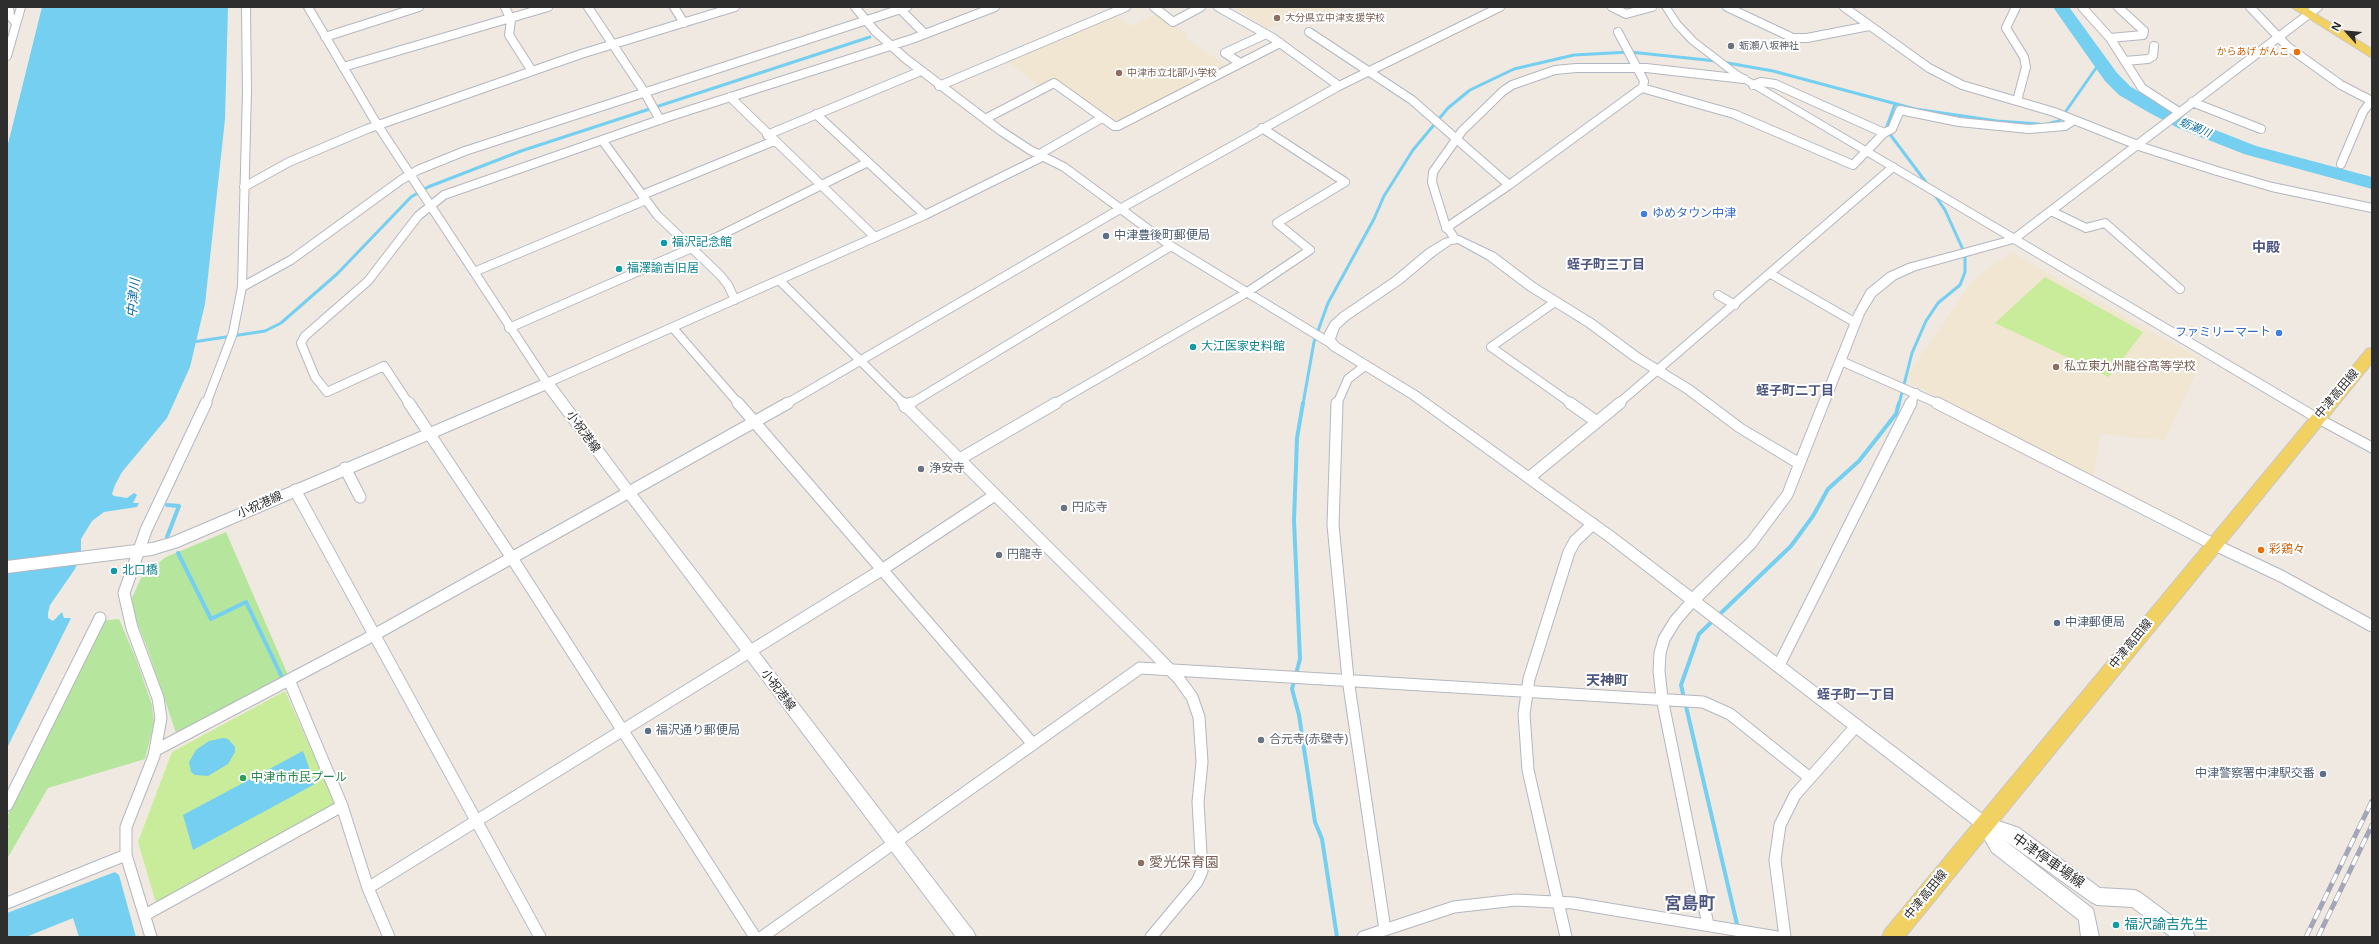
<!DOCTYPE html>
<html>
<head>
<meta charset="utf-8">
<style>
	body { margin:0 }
	#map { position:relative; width:2379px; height:944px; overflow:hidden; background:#efe9e1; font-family:"Noto Sans",sans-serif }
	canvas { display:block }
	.frame { position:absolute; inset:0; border:8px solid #2e2e2e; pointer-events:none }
	.north { position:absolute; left:2327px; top:12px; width:40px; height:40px; -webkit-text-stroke:3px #fff; paint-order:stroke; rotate:297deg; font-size:11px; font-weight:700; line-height:16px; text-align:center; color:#2e2e2e }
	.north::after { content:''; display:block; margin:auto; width:14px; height:18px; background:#2e2e2e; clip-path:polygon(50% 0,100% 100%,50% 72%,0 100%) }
</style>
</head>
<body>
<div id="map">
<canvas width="2379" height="944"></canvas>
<div class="frame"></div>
<div class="north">N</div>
</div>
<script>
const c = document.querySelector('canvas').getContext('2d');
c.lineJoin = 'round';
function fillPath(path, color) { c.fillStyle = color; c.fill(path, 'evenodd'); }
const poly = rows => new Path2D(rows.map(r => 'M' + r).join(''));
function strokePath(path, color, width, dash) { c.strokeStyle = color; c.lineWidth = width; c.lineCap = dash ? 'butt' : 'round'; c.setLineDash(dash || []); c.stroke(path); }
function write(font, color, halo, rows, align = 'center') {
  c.font = font + ' "Noto Sans","Noto Sans JP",sans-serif'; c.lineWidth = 4; c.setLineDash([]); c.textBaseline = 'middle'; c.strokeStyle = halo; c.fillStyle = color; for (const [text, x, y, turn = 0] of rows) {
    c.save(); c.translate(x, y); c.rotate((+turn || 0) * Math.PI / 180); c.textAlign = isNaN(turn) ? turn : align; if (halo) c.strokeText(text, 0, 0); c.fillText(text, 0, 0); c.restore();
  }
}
const education = poly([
	[1233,7,1345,7,1266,28],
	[1158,13,1189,36,1185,38,1228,67,1117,123,1056,79,1040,87,1006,60,1115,15,1131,26],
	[2011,252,2202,360,2165,440,2100,434,2094,477,1912,384,1908,374,1973,280]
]);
const green = poly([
	[226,532,288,675,177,736,149,653,133,612,131,600,141,578,154,566,166,557],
	[119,619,136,659,152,705,154,723,145,759,48,788,7,859,7,831,9,826,7,825,7,817,100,621]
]);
const pitch = poly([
	[2045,277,2143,332,2109,377,1995,323],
	[285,691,336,804,156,903,138,842,172,752]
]);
const water = poly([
	[42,7,228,7,225,119,205,304,190,367,167,418,122,472,115,485,112,494,114,496,127,498,134,493,137,495,133,503,139,503,137,507,104,512,92,521,81,539,81,553,75,569,50,605,48,613,48,618,53,621,62,612,64,618,71,618,7,748,7,148],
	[223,738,228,739,235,747,235,752,228,764,208,776,195,775,191,772,189,762,196,750,209,741],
	[303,751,315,784,193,850,183,815],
	[115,872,119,875,136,937,79,937,73,918,26,937,7,937,7,913]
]);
const streamFar1 = poly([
	[1722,62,1773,71,1915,109,1997,121,2039,124],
	[1895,104,1886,129,1928,185],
	[2047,124,2059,121,2101,61],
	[193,342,265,331,281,323,337,274,411,197,428,187,521,151,870,37],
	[1303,404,1314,342,1328,303,1374,219,1384,196,1413,150,1448,108,1470,90,1514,69,1574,55,1630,52,1716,61],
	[1899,404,1912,353,1926,321,1938,303,1960,285,1965,272,1965,254,1945,210,1934,194]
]);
const stream = poly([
	[1303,403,1297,438,1294,520,1300,659,1292,689,1299,715,1315,822,1322,839,1337,937],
	[167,505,179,506,167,537],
	[178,553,211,619,246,602,282,677],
	[1740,937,1681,685,1699,634,1791,546,1813,516,1828,489,1859,461,1896,414,1899,403]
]);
const river = poly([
	[2053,7,2069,7,2117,73,2131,87,2160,104,2190,120,2256,146,2372,177,2372,189,2244,154,2178,128,2148,112,2119,95,2105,81,2053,7]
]);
const minorFar1 = poly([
	[9,7,10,16,16,23],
	[308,7,375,121,547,383,925,215,1042,157],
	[505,7,511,20,509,35,532,71],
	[588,7,645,93,660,120],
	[674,7,684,23],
	[855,7,875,31,906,59,1001,131,1030,150,1064,167,1171,246,1335,346],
	[898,7,925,34],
	[1154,7,1173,22,1201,7],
	[1218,7,1273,38,1339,86],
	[1612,7,1626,14,1652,7],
	[1727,7,1793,38,1807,38,1869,26],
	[1844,7,1929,68,1962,85,2054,112,2145,148,2217,171,2272,187,2372,208],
	[2016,7,2006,28,2024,57,2026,67,2017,101],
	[2082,7,2110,38,2142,88,2179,112],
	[2250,7,2288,47,2341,85,2372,101],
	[1309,32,1412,100,1509,185],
	[325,37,419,7],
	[2110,38,2143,35,2144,31,2118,7],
	[7,56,21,7],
	[2125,61,2148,59,2153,56,2154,46],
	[1240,63,1225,53,1266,34],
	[343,67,548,7],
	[1753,85,1761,82,1775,84,1884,133],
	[939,86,1126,7],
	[1642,88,1734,114,1853,165,1884,133,1892,129,1900,110,1959,122,2029,129,2065,126,2074,120],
	[730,97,874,236],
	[2192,102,2261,129],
	[816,114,925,215],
	[985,119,1054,83,1114,126,1118,126,1280,43],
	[767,135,921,71],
	[602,140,657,215,720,275,728,285,735,300],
	[1038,155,1102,118],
	[2341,164,2363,112,2371,101],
	[244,187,289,162,367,129,581,54,735,7],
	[642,195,774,141],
	[2051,211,2086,228,2105,223,2180,289],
	[1446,228,1509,185,1643,87,1644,81,1618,32],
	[1455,239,1445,224,1432,182,1433,172,1462,131,1503,91,1512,85,1555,70,1576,68,1646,68,1744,79],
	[2014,239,2318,7],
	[474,272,646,200],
	[1771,274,1856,323],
	[779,280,904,404],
	[242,287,291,260,401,180,418,170,465,151,907,7],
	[1718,295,1735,305],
	[1555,302,1491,347,1572,404],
	[509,328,719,236,868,162],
	[673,328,739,404],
	[1841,361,1939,404],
	[206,404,233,333,242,287,247,91,246,7],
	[409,404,384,366,327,392,315,377,301,343,305,336,368,281,418,216,444,195,668,117,912,39,995,7],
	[786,404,1120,209,1339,86,1500,7],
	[910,404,1171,246],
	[1054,404,1246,293,1310,250,1277,223,1345,182,1262,128],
	[1337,404,1348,379,1366,365],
	[1618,404,1893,167],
	[1910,404,1916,393]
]);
const minor = poly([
	[409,403,512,558,755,937],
	[738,403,1032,743],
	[903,403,1149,648,1179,679,1192,697,1199,717,1202,762,1198,802,1202,871,1197,882,1151,937],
	[1337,403,1333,525,1348,679,1385,930],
	[1570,403,1597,422],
	[1937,403,2213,544,2281,576,2372,626],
	[905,407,911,403],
	[958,460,1056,403],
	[345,468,360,497],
	[1530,477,1620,403],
	[295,490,540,937],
	[1694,599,1675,621,1664,639,1660,653,1659,671,1662,698,1708,925],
	[1779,665,1911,403],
	[289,680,342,806,368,888,389,937],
	[156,750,374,635,788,403],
	[7,805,100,618],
	[368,888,883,569,995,495],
	[7,903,126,855],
	[145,915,342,806],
	[151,937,126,855,126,827,154,756,161,718,158,698,132,628,124,593,146,530,206,403],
	[762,937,1140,668,1703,702,1730,714,1810,778],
	[1363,937,1454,907,1516,900,1573,903,1777,937],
	[1566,937,1528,770,1524,714,1529,679,1569,552,1575,541,1593,524],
	[1785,937,1775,860,1780,825,1795,795,1857,725]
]);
const tertiary = poly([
	[1662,7,1670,7,1680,22,1696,39,1739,72,2321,415,2372,442,2372,453,2313,421,2013,243,1916,270,1896,279,1875,296,1864,314,1792,497,1755,547,1702,600,1989,819,1991,824,1989,829,1984,831,1979,829,1608,542,1410,398,1330,349,1323,339,1325,333,1331,322,1341,313,1394,277,1426,250,1444,239,1459,236,1495,253,1536,284,1594,320,1640,354,1692,386,1744,425,1797,456,1854,314,1867,290,1888,273,1908,264,2005,238,1733,76,1690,43,1674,26,1662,7],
	[1458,243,1487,259,1528,290,1586,326,1632,360,1684,392,1736,431,1793,466,1783,492,1747,539,1692,592,1616,534,1418,392,1338,343,1335,339,1339,328,1349,319,1402,283,1434,256,1451,244,1458,243]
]);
const secondary = poly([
	[547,378,552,380,634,490,973,931,976,937,956,937,545,390,178,547,152,555,7,573,7,561,152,543,170,538,547,378],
	[1984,816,2019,828,2100,888,2135,890,2141,893,2192,931,2195,937,2171,937,2132,907,2097,905,2091,902,2003,839,2093,909,2099,937,2081,937,2079,920,1992,852,1976,824,1978,818,1984,816]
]);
const primary = poly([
	[2291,7,2305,7,2372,49,2372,58,2291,7],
	[2372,348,2372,363,1905,937,1882,937,1885,930,2367,349,2372,348]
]);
const rail = poly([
	[2306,937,2372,801],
	[2318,937,2372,825]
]);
const markers = [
	[1277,18,4,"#8d6e63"],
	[1731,46,4,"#6b7280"],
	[2297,52,4,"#e8710a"],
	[1119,73,4,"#8d6e63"],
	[1644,214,4,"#3f7fe0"],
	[1106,236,4,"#5c6f8a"],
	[664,243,4,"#0f9aa8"],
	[619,269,4,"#0f9aa8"],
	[2279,333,4,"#3f7fe0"],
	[1193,347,4,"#0f9aa8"],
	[2056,367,4,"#8d6e63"],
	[921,469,4,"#6b7280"],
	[1064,508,4,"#6b7280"],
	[2261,550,4,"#e8710a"],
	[999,555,4,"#6b7280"],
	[114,571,4,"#0f9aa8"],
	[2057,623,4,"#5c6f8a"],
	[648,731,4,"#5c6f8a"],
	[1261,740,4,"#6b7280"],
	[2323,774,4,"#5c6f8a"],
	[243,778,4,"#2e9e5b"],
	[1141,863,4,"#8d6e63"],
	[2116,925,4,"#0f9aa8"]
];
const farEducationnames = [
	["大分県立中津支援学校",1285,18],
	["中津市立北部小学校",1127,73]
];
const farWorshipnames = [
	["蛎瀬八坂神社",1739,46]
];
const farFoodnames = [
	["からあげ がんこ",2289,52]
];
const farWaternames = [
	["蛎瀬川",2195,128,23]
];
const shopNames = [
	["ゆめタウン中津",1652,214],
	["ファミリーマート",2271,333,"right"]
];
const serviceNames = [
	["中津豊後町郵便局",1114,236],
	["中津郵便局",2065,623],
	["福沢通り郵便局",656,731],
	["中津警察署中津駅交番",2315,774,"right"]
];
const cultureNames = [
	["福沢記念館",672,243],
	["福澤諭吉旧居",627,269],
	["大江医家史料館",1201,347],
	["北口橋",122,571]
];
const educationNames = [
	["私立東九州龍谷高等学校",2064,367]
];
const streetNames = [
	["中津高田線",2337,394,-50],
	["小祝港線",583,432,54],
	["小祝港線",260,505,-24],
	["中津高田線",2131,644,-51],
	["小祝港線",778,690,53],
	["中津高田線",1926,895,-51]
];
const worshipNames = [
	["浄安寺",929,469],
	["円応寺",1072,508],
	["円龍寺",1007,555],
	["合元寺(赤壁寺)",1269,740]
];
const foodNames = [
	["彩鶏々",2269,550]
];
const leisureNames = [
	["中津市市民プール",251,778]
];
const neighbourhoodNames = [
	["蛭子町三丁目",1606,265],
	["蛭子町二丁目",1795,391],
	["蛭子町一丁目",1856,695]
];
const waterNames = [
	["中津川",134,298,-84]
];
const quarterNames = [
	["中殿",2266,248],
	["天神町",1607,681]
];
const nearStreetnames = [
	["中津停車場線",2048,861,35]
];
const nearEducationnames = [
	["愛光保育園",1149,863]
];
const nearCulturenames = [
	["福沢諭吉先生",2124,925]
];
const nearQuarternames = [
	["宮島町",1690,904]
];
fillPath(education, '#f0e6d1');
fillPath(green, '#b6e59e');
fillPath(pitch, '#c9ec9a');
fillPath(water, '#75cff0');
strokePath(streamFar1, '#75cff0', 3);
strokePath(stream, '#75cff0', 4);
fillPath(river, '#75cff0');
strokePath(minorFar1, '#b4b7c1', 10);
strokePath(minor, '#b4b7c1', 13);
strokePath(tertiary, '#b4b7c1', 2);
strokePath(secondary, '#b4b7c1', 2);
strokePath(primary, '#c9c9c9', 2);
strokePath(minorFar1, '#fff', 8);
strokePath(minor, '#fff', 11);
fillPath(tertiary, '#fff');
fillPath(secondary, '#fff');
fillPath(primary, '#f2d163');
strokePath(rail, '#a3a6b8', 5);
strokePath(rail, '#fff', 3.5, [10]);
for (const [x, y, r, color] of markers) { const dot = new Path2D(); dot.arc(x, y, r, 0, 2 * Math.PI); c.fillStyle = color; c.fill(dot); strokePath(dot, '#fff', 1.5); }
write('10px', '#785e54', '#fff', farEducationnames, 'left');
write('10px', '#5b616d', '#fff', farWorshipnames, 'left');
write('10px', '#c56008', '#fff', farFoodnames, 'right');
write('italic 11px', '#0d6fa3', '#fff', farWaternames);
write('12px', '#366cbe', '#fff', shopNames, 'left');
write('12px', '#4e5e75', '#fff', serviceNames, 'left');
write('12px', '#0d838f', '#fff', cultureNames, 'left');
write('12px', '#785e54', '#fff', educationNames, 'left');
write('12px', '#2e2e2e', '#fff', streetNames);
write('12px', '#5b616d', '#fff', worshipNames, 'left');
write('12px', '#c56008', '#fff', foodNames, 'left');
write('12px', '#27864d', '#fff', leisureNames, 'left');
write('bold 13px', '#4d5680', '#fff', neighbourhoodNames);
write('italic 13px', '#0d6fa3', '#fff', waterNames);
write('bold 14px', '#4d5680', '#fff', quarterNames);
write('14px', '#2e2e2e', '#fff', nearStreetnames);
write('14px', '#785e54', '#fff', nearEducationnames, 'left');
write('14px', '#0d838f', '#fff', nearCulturenames, 'left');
write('bold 17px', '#4d5680', '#fff', nearQuarternames);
</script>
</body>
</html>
